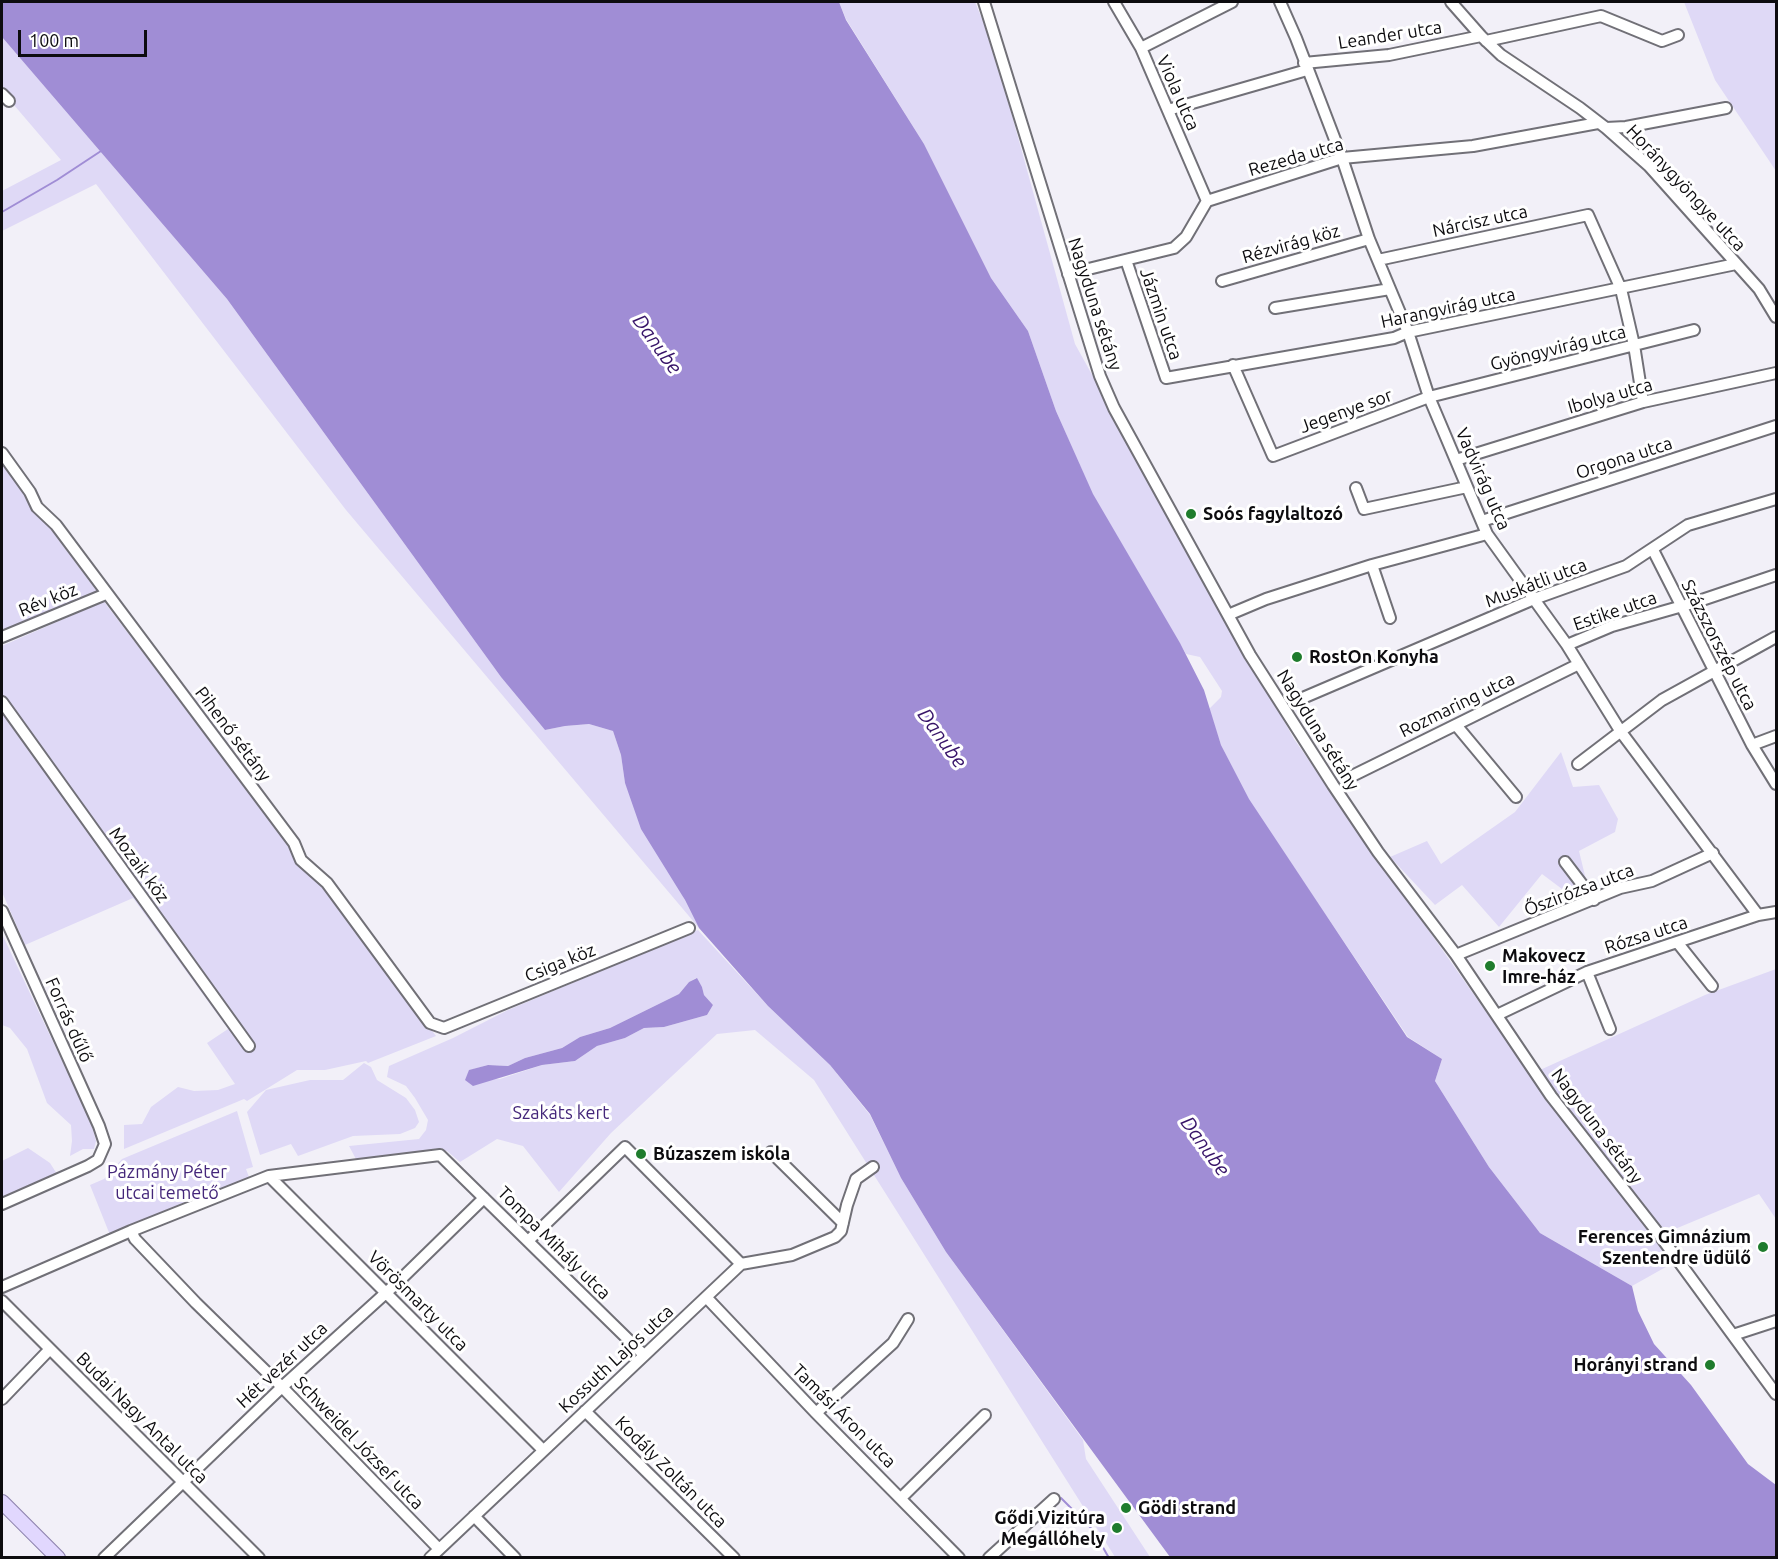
<!DOCTYPE html>
<html>
<head>
<meta charset="utf-8">
<style>
	body { margin:0 }
	#map { position:relative; width:1778px; height:1559px; overflow:hidden; background:#f2f0f8; font-family:Ubuntu,sans-serif }
	canvas { display:block }
	.frame { position:absolute; inset:0; border:3px solid #0d0c0f; pointer-events:none }
	.scale { position:absolute; left:18px; top:30px; width:129px; height:27px; box-sizing:border-box; border:3px solid #0d0c0f; border-top:0; padding-left:8px; font-size:18px; line-height:21px; white-space:nowrap; color:#0d0c0f; -webkit-text-stroke:4px #fff; paint-order:stroke }
</style>
</head>
<body>
<div id="map">
<canvas width="1778" height="1559"></canvas>
<div class="frame"></div>
<div class="scale">100 m</div>
</div>
<script>
const c = document.querySelector('canvas').getContext('2d');
c.lineJoin = 'round';
function fillPath(path, color) { c.fillStyle = color; c.fill(path, 'evenodd'); }
const poly = rows => new Path2D(rows.map(r => 'M' + r).join(''));
function strokePath(path, color, width, dash) { c.strokeStyle = color; c.lineWidth = width; c.lineCap = dash ? 'butt' : 'round'; c.setLineDash(dash || []); c.stroke(path); }
function write(font, color, halo, rows, align = 'center') {
  c.font = font + ' Ubuntu,sans-serif'; c.lineWidth = 6; c.setLineDash([]); c.textBaseline = 'middle'; c.strokeStyle = halo; c.fillStyle = color; for (const [text, x, y, turn = 0] of rows) {
    c.save(); c.translate(x, y); c.rotate((+turn || 0) * Math.PI / 180); c.textAlign = isNaN(turn) ? turn : align; if (halo) c.strokeText(text, 0, 0); c.fillText(text, 0, 0); c.restore();
  }
}
const green = poly([
	[839,2,975,2,992,43,1075,344,1294,739,1484,1009,1673,1263,1632,1286,1540,1233,1489,1167,1435,1081,1442,1059,1408,1037,1248,799,1221,745,1209,709,1221,697,1222,691,1200,657,1186,654,1093,495,1056,411,1028,331,991,278,924,144,846,19],
	[1684,2,1776,2,1776,171,1715,80],
	[2,37,227,299,501,677,545,730,565,726,589,724,613,731,621,755,625,783,699,928,346,510,96,184,2,231,2,191,61,160,2,91],
	[2,464,99,594,2,634],
	[102,599,436,1036,368,1063,366,1061,325,1070,297,1070,247,1101,244,1099,124,1149,124,1125,142,1124,151,1107,178,1087,194,1091,218,1090,235,1084,207,1043,228,1029,133,898,25,945,2,892,2,646,102,602],
	[1561,752,1573,787,1599,785,1618,819,1615,832,1579,851,1587,884,1574,898,1542,874,1499,927,1462,885,1435,905,1390,857,1427,841,1441,864,1515,812],
	[698,930,768,1006,830,1065,870,1115,901,1178,946,1252,1083,1440,1086,1459,1150,1557,1115,1557,814,1080,755,1030,717,1034,611,1133,559,1192,523,1146,497,1139,460,1162,447,1151,357,1161,349,1146,419,1139,426,1130,428,1120,415,1098,406,1086,387,1077,389,1066,453,1038,508,1010],
	[696,978,702,987,704,995,713,1005,707,1015,664,1027,644,1028,625,1038,597,1046,575,1061,542,1065,500,1079,465,1080,470,1070,488,1065,508,1066,525,1058,562,1048,580,1037,610,1028,679,994,689,982],
	[2,934,91,1122,96,1141,94,1149,83,1149,70,1156,72,1141,71,1125,47,1103,27,1049,10,1028,2,1025],
	[1776,969,1776,1219,1759,1194,1663,1234,1540,1070,1705,995],
	[364,1063,371,1067,377,1080,406,1098,415,1110,419,1122,415,1128,400,1134,353,1136,298,1156,291,1144,260,1155,247,1112,266,1090,310,1080,343,1080],
	[237,1111,253,1167,246,1169,249,1177,110,1235,90,1185,104,1179,122,1159],
	[28,1148,50,1163,57,1174,2,1198,2,1161]
]);
const water = poly([
	[2,2,839,2,846,20,924,144,991,278,1028,331,1056,411,1093,494,1180,643,1204,690,1221,745,1249,799,1407,1037,1442,1059,1435,1081,1489,1167,1540,1233,1632,1286,1638,1311,1654,1344,1691,1385,1748,1464,1776,1485,1776,1557,1170,1557,946,1252,901,1178,870,1114,830,1065,768,1006,699,928,685,900,641,829,625,783,621,755,613,731,589,724,565,726,545,730,501,677,227,299,2,37],
	[697,978,702,987,704,995,713,1005,707,1015,664,1027,644,1028,625,1038,597,1046,575,1061,542,1065,473,1086,465,1080,469,1070,488,1065,508,1066,525,1058,562,1048,580,1037,610,1028,679,994,689,982]
]);
const stream = poly([
	[2,212,57,180,101,151],
	[1061,1498,1093,1530,1109,1558]
]);
const minor = poly([
	[984,2,1100,376,1114,408,1250,655,1333,785,1378,852,1456,955,1551,1096,1658,1233,1776,1394],
	[1114,2,1141,48,1207,201],
	[1280,2,1296,38,1342,158,1369,239,1408,332,1429,397,1487,534,1567,645,1621,732,1758,915],
	[1451,2,1481,36,1501,55,1580,108,1606,128,1649,166,1759,289,1776,317],
	[1486,41,1601,16,1662,41,1678,35],
	[1141,48,1232,2],
	[1304,63,1389,55,1481,36],
	[2,94,9,101],
	[1168,110,1307,70],
	[1606,128,1626,127,1726,108],
	[1126,260,1166,378,1394,338,1408,332,1736,264],
	[1378,260,1588,215,1621,289,1634,345,1643,402],
	[1068,274,1174,248,1186,237,1207,201,1342,158,1473,146,1598,123],
	[1222,281,1369,239],
	[1275,308,1390,289],
	[1233,365,1273,456,1429,397,1694,330],
	[2,453,30,492,37,507,56,525,294,843,301,860,327,883,430,1023,444,1028,689,928],
	[1456,460,1643,402,1776,373],
	[1356,488,1364,509,1467,487],
	[1482,521,1776,426],
	[1653,550,1752,745,1776,784],
	[1372,565,1390,618],
	[1228,615,1266,599,1372,565,1487,534],
	[2,637,106,594],
	[1567,645,1612,626,1693,603,1776,575],
	[1305,697,1534,599,1626,566,1688,525,1776,499],
	[2,702,249,1046],
	[1456,725,1516,797],
	[1752,745,1776,736],
	[1578,764,1662,700,1776,637],
	[1350,777,1579,664],
	[1565,862,1594,900],
	[2,911,99,1126,105,1144,98,1160,88,1166,2,1204],
	[1677,942,1712,986],
	[1456,955,1620,888,1652,881,1713,853],
	[1587,972,1610,1029],
	[1497,1015,1587,972,1758,915,1776,912],
	[771,1152,843,1223],
	[269,1176,543,1450],
	[131,1231,135,1239,196,1303,282,1387,439,1549],
	[528,1241,625,1147,741,1264],
	[2,1287,131,1231,269,1176,440,1155,644,1355],
	[706,1297,816,1413,959,1558],
	[2,1301,259,1558],
	[1733,1335,1776,1321],
	[2,1399,50,1349],
	[585,1411,734,1558],
	[816,1413,893,1343,908,1319],
	[901,1498,985,1415],
	[474,1516,515,1558],
	[104,1558,282,1387,399,1281,484,1198],
	[430,1558,741,1264,792,1255,835,1237,841,1231,847,1205,856,1179,873,1167],
	[989,1558,1054,1499]
]);
const major = poly([
	[2,1502,58,1558]
]);
const markers = [
	[1191,514,6,"#1f7c2d"],
	[1297,657,6,"#1f7c2d"],
	[1490,966,6,"#1f7c2d"],
	[641,1154,6,"#1f7c2d"],
	[1763,1247,6,"#1f7c2d"],
	[1710,1365,6,"#1f7c2d"],
	[1126,1508,6,"#1f7c2d"],
	[1117,1528,6,"#1f7c2d"]
];
const streetNames = [
	["Leander utca",1390,35,-9],
	["Viola utca",1178,93,66],
	["Rezeda utca",1296,157,-16],
	["Horánygyöngye utca",1686,188,47],
	["Nárcisz utca",1480,221,-12],
	["Rézvirág köz",1291,244,-16],
	["Nagyduna sétány",1095,304,72],
	["Harangvirág utca",1448,308,-12],
	["Jázmin utca",1161,314,71],
	["Gyöngyvirág utca",1558,348,-14],
	["Ibolya utca",1610,396,-16],
	["Jegenye sor",1346,411,-20],
	["Orgona utca",1624,458,-18],
	["Vadvirág utca",1483,479,66],
	["Muskátli utca",1536,583,-21],
	["Rév köz",48,600,-22],
	["Estike utca",1615,611,-19],
	["Százszorszép utca",1719,645,63],
	["Rozmaring utca",1457,705,-26],
	["Nagyduna sétány",1318,730,58],
	["Pihenő sétány",233,734,53],
	["Mozaik köz",139,865,54],
	["Őszirózsa utca",1579,890,-21],
	["Rózsa utca",1646,935,-18],
	["Csiga köz",560,963,-22],
	["Forrás dűlő",69,1020,66],
	["Nagyduna sétány",1597,1126,53],
	["Tompa Mihály utca",554,1243,45],
	["Vörösmarty utca",418,1301,45],
	["Kossuth Lajos utca",616,1359,-43],
	["Hét vezér utca",282,1365,-43],
	["Tamási Áron utca",844,1416,45],
	["Budai Nagy Antal utca",142,1418,45],
	["Schweidel József utca",359,1443,46],
	["Kodály Zoltán utca",671,1472,45]
];
const poiNames = [
	["Soós fagylaltozó",1203,514],
	["RostOn Konyha",1309,657],
	["Makovecz",1502,956],
	["Imre-ház",1502,977],
	["Búzaszem iskola",653,1154],
	["Ferences Gimnázium",1751,1237,"right"],
	["Szentendre üdülő",1751,1258,"right"],
	["Horányi strand",1698,1365,"right"],
	["Gödi strand",1138,1508],
	["Gődi Vizitúra",1105,1518,"right"],
	["Megállóhely",1105,1539,"right"]
];
const parkNames = [
	["Szakáts kert",561,1113],
	["Pázmány Péter",167,1172],
	["utcai temető",167,1193]
];
const waterNames = [
	["Danube",657,344,54],
	["Danube",942,738,54],
	["Danube",1205,1146,54]
];
fillPath(green, '#dfd9f6');
fillPath(water, '#a08dd5');
strokePath(stream, '#a08dd5', 2);
strokePath(minor, '#717077', 14);
strokePath(major, '#8a7faa', 16);
strokePath(minor, '#fff', 10);
strokePath(major, '#e1d7fe', 14);
for (const [x, y, r, color] of markers) { const dot = new Path2D(); dot.arc(x, y, r, 0, 2 * Math.PI); c.fillStyle = color; c.fill(dot); strokePath(dot, '#fff', 2); }
write('18px', '#0d0c0f', '#fff', streetNames);
write('bold 18px', '#0d0c0f', '#fff', poiNames, 'left');
write('18px', '#44267a', '#fff', parkNames);
write('italic 20px', '#361368', '#fff', waterNames);
</script>
</body>
</html>
